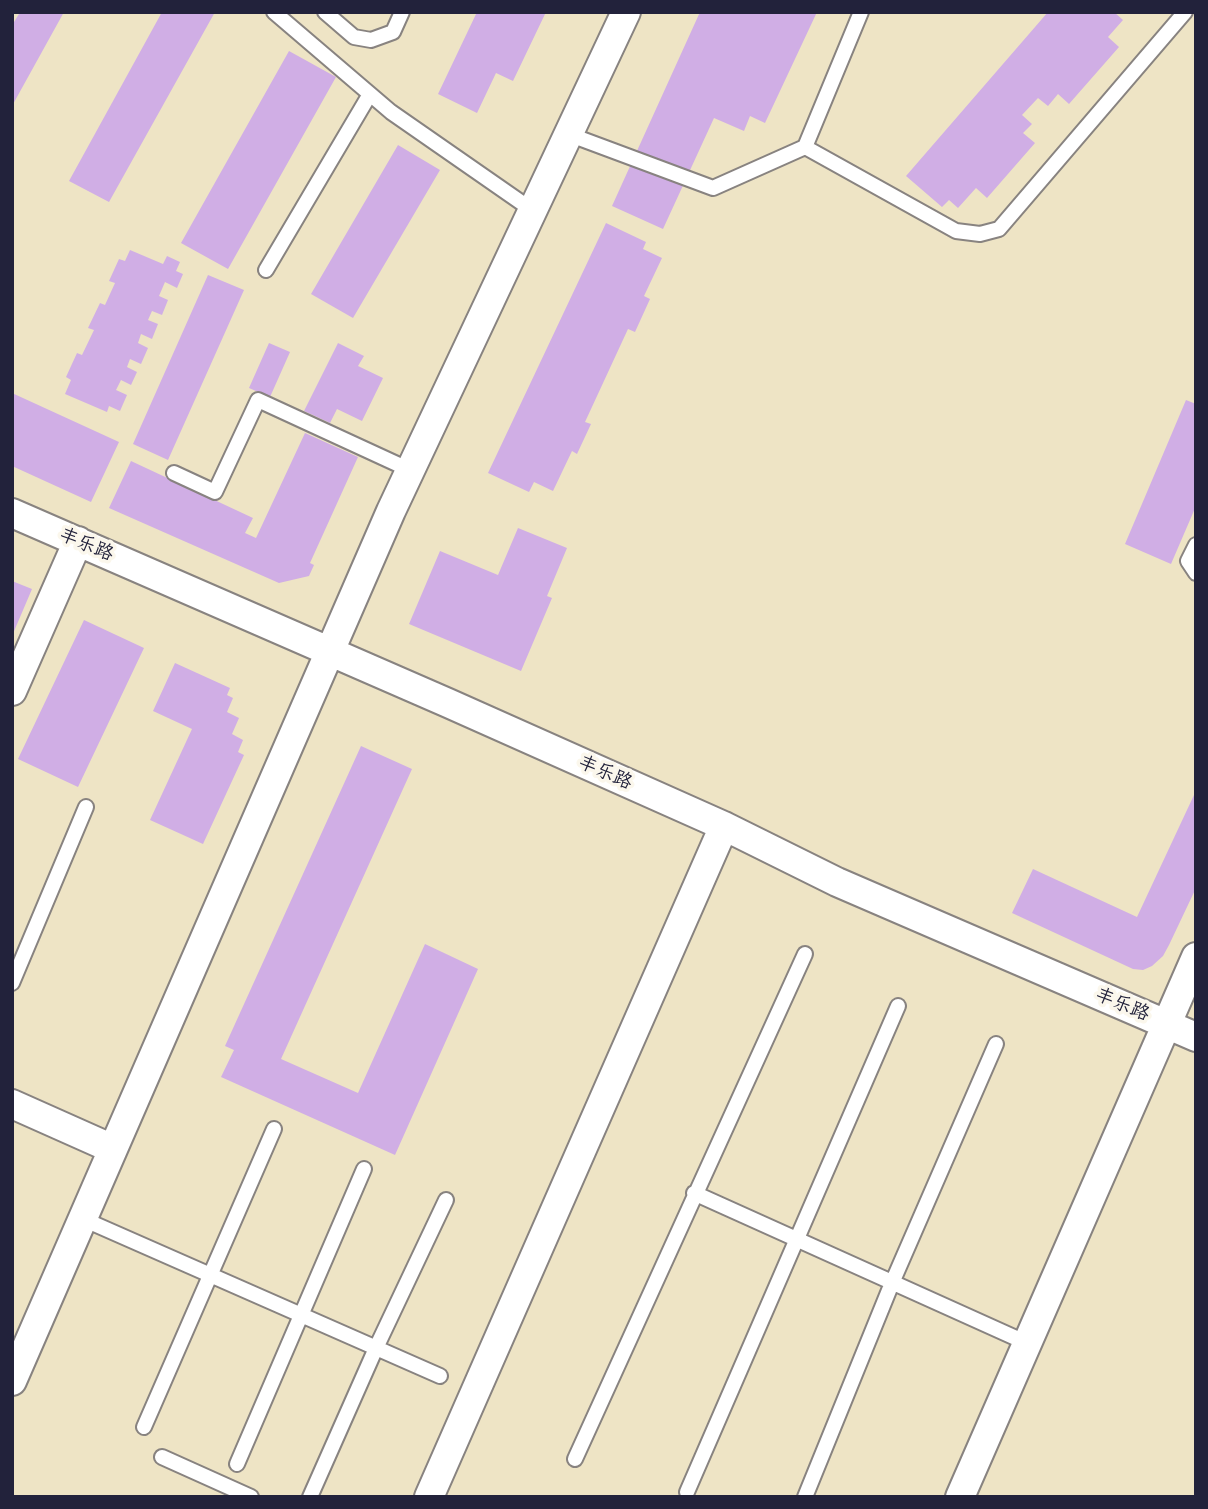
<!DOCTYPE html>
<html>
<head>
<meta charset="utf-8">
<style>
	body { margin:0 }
	#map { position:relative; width:1208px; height:1509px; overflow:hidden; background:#eee4c5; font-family:"Balsamiq Sans",sans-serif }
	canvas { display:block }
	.frame { position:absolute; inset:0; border:14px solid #22223b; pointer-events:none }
</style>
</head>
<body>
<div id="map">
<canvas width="1208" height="1509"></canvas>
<div class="frame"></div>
</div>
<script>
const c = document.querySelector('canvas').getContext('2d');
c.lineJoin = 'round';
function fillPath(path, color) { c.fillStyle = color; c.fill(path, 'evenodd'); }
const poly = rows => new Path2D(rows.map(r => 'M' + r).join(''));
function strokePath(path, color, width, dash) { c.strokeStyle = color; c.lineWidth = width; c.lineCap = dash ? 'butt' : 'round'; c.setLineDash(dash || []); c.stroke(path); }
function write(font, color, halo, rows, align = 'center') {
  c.font = font + ' "Balsamiq Sans","LXGW WenKai TC",sans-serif'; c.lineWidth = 7; c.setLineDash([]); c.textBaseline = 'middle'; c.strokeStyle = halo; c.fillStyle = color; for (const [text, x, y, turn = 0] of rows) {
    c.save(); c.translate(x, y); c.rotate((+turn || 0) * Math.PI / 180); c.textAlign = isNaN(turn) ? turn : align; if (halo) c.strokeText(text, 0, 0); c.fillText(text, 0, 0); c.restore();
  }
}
const building = poly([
	[16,12,64,12,12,106,12,21,14,22,19,14],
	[162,12,215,12,109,202,69,181],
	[477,12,546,12,513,81,496,73,477,113,438,94],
	[700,12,817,12,765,123,750,116,744,131,714,118,663,229,612,206],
	[1048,12,1114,12,1123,20,1108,37,1119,47,1069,104,1058,94,1048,106,1038,98,1022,115,1032,124,1023,133,1035,143,987,198,976,188,958,208,949,200,942,207,906,176],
	[289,51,336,77,228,269,181,243],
	[398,145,440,170,353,318,311,294],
	[606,223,646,242,643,249,662,258,644,296,650,299,635,332,628,329,585,422,591,424,577,454,572,451,553,491,534,482,529,492,488,473],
	[130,250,163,264,167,256,180,262,176,271,183,274,177,288,165,282,159,296,168,300,162,315,152,311,148,320,158,324,152,339,141,334,138,343,148,348,141,364,130,359,127,367,137,372,131,385,121,380,116,390,127,395,120,411,109,406,107,412,65,394,71,380,66,377,77,353,82,355,94,330,88,328,100,303,105,305,115,283,109,281,119,259,125,261],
	[208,275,244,290,168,460,133,444],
	[269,343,290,352,270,397,249,388],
	[338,343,364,356,358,366,383,378,362,421,337,409,330,423,304,411],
	[12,393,119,442,91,502,12,466],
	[1186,400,1196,404,1196,506,1171,564,1125,544],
	[305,433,358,457,310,563,314,565,309,576,279,583,109,508,131,461,253,518,245,533,256,538],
	[518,528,567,548,547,596,552,598,521,671,409,624,440,551,498,575],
	[12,581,32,589,12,636],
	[84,620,144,648,78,787,18,759],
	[175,663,230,688,227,695,233,698,227,712,239,718,232,734,243,740,238,752,244,755,203,844,150,820,192,729,153,711],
	[361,746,412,769,281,1059,358,1093,425,944,478,969,395,1155,221,1077,234,1050,225,1046],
	[1194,795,1196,796,1196,888,1169,945,1163,956,1152,966,1143,970,1133,969,1012,913,1033,869,1137,917]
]);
const lane = poly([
	[274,12,391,112,532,210],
	[325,12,354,37,371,40,393,32,402,12],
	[568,134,713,188,805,147,861,12],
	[805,147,956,231,980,234,999,229,1185,12],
	[266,270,370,94],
	[174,473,215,492,258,400,410,470],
	[1196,545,1188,561,1196,573],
	[12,983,86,807],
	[694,1193,1027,1343],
	[83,1219,440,1376],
	[144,1427,274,1129],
	[162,1457,251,1497],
	[575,1459,805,954],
	[237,1464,364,1169],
	[687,1492,898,1006],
	[310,1497,376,1348,446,1200],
	[805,1497,892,1283,996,1044]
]);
const street = poly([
	[12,513,448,703,724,826,837,882,1196,1037],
	[12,691,78,541],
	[12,1104,113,1149],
	[12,1381,391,511,626,12],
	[429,1497,724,826],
	[960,1497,1196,957]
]);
const streetNames = [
	["丰乐路",86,545,23],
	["丰乐路",605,773,24],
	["丰乐路",1122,1005,23]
];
fillPath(building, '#d0aee5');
strokePath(lane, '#888380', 18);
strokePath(street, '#888380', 32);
strokePath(lane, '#fff', 14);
strokePath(street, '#fff', 28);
write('19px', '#22223b', '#fbf7ec', streetNames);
</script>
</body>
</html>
